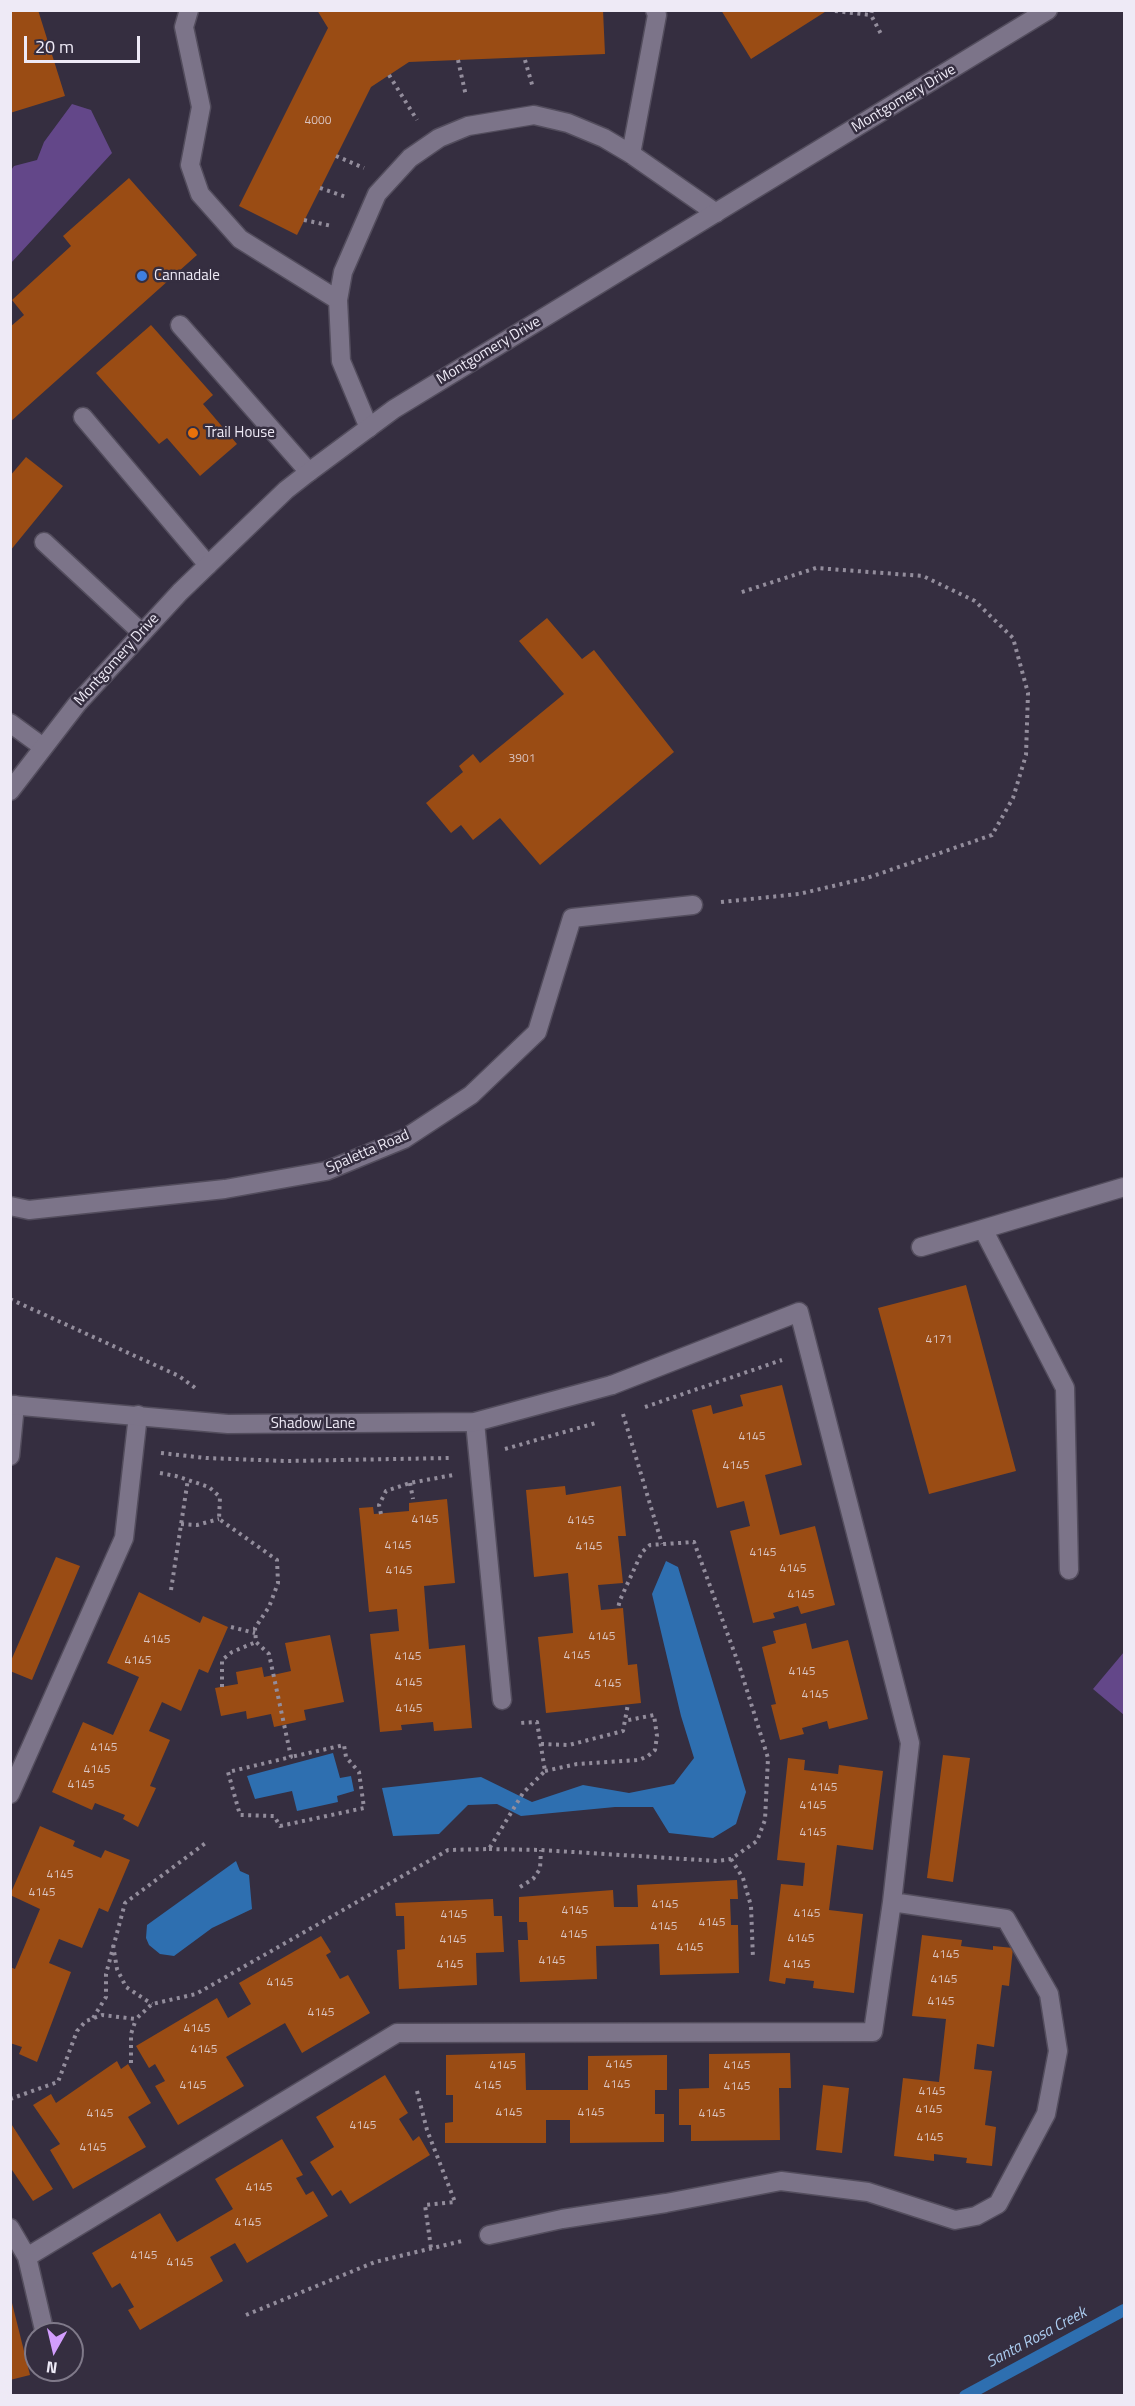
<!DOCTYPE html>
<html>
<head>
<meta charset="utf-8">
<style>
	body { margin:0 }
	#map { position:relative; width:1135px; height:2406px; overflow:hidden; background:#352e40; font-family:"Titillium Web",sans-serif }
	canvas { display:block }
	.frame { position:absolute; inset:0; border:12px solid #eeeaf6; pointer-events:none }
	.north { position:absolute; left:24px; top:2322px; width:60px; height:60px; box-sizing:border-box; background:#352e40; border:2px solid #7f7989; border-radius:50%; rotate:188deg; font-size:16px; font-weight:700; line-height:24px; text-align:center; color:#eeeaf6 }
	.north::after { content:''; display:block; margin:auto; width:21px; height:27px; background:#d29dfd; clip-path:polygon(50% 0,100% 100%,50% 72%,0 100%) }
	.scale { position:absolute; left:24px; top:36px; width:116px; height:27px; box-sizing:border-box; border:3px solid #eeeaf6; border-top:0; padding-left:8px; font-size:18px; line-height:21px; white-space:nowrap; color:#eeeaf6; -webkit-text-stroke:4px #352e40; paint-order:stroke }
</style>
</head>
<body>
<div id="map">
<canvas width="1135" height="2406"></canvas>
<div class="frame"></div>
<div class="north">N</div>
<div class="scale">20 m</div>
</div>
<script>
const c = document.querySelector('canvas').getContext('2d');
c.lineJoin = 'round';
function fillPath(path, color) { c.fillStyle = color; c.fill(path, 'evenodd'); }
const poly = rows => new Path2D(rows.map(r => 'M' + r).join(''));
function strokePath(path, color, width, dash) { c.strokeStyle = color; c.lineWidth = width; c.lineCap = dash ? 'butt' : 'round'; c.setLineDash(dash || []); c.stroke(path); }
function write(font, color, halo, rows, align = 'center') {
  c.font = font + ' "Titillium Web",sans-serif'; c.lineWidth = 5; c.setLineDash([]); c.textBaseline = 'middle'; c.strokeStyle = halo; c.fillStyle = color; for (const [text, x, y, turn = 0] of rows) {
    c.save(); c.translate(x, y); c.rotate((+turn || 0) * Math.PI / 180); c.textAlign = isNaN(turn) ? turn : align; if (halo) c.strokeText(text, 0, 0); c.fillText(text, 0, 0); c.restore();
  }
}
const green = poly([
	[72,104,91,110,112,153,11,263,11,170,14,166,37,160,44,142],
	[1124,1652,1124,1715,1093,1689]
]);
const water = poly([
	[666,1561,678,1567,746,1792,736,1824,713,1838,669,1833,653,1807,615,1807,521,1816,497,1804,468,1805,439,1834,393,1836,382,1788,481,1777,532,1802,583,1785,629,1793,674,1784,694,1758,681,1716,652,1594],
	[333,1753,340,1778,351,1776,354,1791,337,1796,338,1802,297,1811,292,1791,255,1799,247,1776],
	[236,1861,240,1871,249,1875,252,1909,212,1928,174,1956,160,1954,149,1945,146,1938,147,1925]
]);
const stream = poly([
	[965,2396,1124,2310]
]);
const building = poly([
	[10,10,38,10,65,96,10,113],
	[317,10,603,10,605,54,409,62,371,87,297,235,239,206,328,28],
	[721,10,828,10,751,59],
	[129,178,197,255,10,422,10,327,24,315,12,300,71,246,63,236],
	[151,325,213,395,203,404,237,444,200,476,167,438,159,444,96,373],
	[26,457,63,486,10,551,10,476],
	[547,618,582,659,594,650,674,752,540,865,500,818,473,840,461,825,451,833,426,803,463,772,459,766,473,754,480,763,564,694,519,641],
	[966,1285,1016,1471,929,1494,878,1308],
	[782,1385,802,1465,765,1475,780,1535,815,1526,835,1605,801,1614,798,1606,773,1613,775,1618,753,1623,730,1531,750,1526,744,1501,717,1508,692,1410,711,1405,713,1414,743,1406,740,1395],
	[565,1486,566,1495,621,1486,626,1536,618,1536,623,1583,598,1585,601,1610,623,1608,628,1665,637,1664,641,1703,546,1713,538,1637,573,1633,568,1573,534,1577,526,1490],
	[447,1499,455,1583,424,1586,429,1649,465,1645,472,1728,434,1731,433,1722,401,1725,402,1730,380,1732,370,1634,399,1631,397,1609,369,1612,359,1508,373,1507,374,1514,409,1511,409,1503],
	[56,1557,80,1566,32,1680,10,1671,10,1663],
	[139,1592,200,1623,203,1616,228,1627,208,1673,199,1669,181,1711,162,1702,149,1731,170,1740,150,1786,156,1788,138,1827,123,1819,125,1815,95,1803,92,1810,52,1792,83,1722,113,1735,139,1677,107,1663],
	[806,1623,812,1649,848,1640,868,1719,829,1729,827,1721,802,1728,804,1734,780,1740,771,1705,776,1704,762,1647,776,1643,773,1631],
	[330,1635,344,1702,304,1710,306,1720,274,1727,271,1714,247,1719,246,1711,221,1716,215,1688,238,1684,236,1672,262,1667,264,1677,291,1671,285,1643],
	[943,1755,970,1758,953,1882,927,1878],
	[788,1758,805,1760,804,1770,838,1774,839,1765,883,1771,873,1850,837,1845,829,1910,863,1914,854,1993,813,1988,814,1981,786,1978,785,1984,769,1981,781,1884,803,1886,805,1863,777,1860],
	[40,1826,75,1841,73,1846,101,1858,105,1850,130,1860,108,1912,99,1908,82,1948,59,1939,49,1963,71,1972,37,2062,19,2054,22,2047,10,2043,10,1967,15,1969,40,1909,10,1895],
	[737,1880,738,1899,730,1899,731,1925,738,1925,739,1973,660,1975,659,1944,596,1946,597,1979,520,1982,518,1940,528,1940,527,1922,519,1922,519,1897,613,1890,614,1907,638,1907,637,1885],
	[493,1899,494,1916,502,1916,504,1952,476,1953,477,1985,399,1989,397,1950,405,1949,404,1916,396,1916,395,1903],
	[922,1935,962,1940,961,1946,993,1950,993,1946,1013,1948,1009,1986,1002,1985,994,2047,977,2044,974,2069,992,2071,985,2125,996,2127,992,2166,966,2163,967,2158,934,2154,934,2161,894,2156,903,2078,939,2082,946,2019,912,2016],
	[321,1936,331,1952,326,1955,340,1979,348,1975,370,2013,302,2053,285,2023,226,2057,244,2086,178,2125,155,2086,165,2081,155,2064,149,2068,136,2046,217,1998,228,2018,251,2004,239,1983],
	[525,2053,526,2090,588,2090,588,2056,667,2055,667,2090,655,2090,655,2114,664,2114,664,2142,570,2143,570,2120,546,2120,546,2143,445,2143,445,2123,453,2122,453,2095,446,2095,446,2055],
	[790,2053,791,2088,779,2088,780,2140,691,2141,691,2125,679,2125,679,2089,709,2088,709,2054],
	[117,2061,121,2069,128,2064,151,2103,128,2117,146,2147,73,2189,50,2150,60,2144,33,2105,51,2094,56,2103],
	[385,2075,408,2113,399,2119,413,2141,419,2136,430,2155,350,2204,341,2190,332,2196,310,2162,334,2147,316,2117],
	[823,2085,849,2088,842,2153,816,2150],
	[10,2122,53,2189,33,2201,10,2167],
	[282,2139,303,2175,296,2178,306,2195,313,2191,328,2216,247,2263,235,2243,210,2257,223,2281,140,2330,128,2310,134,2307,120,2283,112,2288,92,2253,160,2213,177,2242,233,2209,215,2179],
	[10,2295,30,2375,10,2380]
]);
const path = poly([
	[872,10,871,15,881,34],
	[835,11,871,15],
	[458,60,466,96],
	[525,60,533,88],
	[389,75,417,120],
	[336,156,364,168],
	[320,188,346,197],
	[304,220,332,226],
	[721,902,799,894,867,878,992,835,1013,798,1026,755,1028,693,1013,638,975,601,923,576,816,568,739,593],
	[10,1299,179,1376,198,1390],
	[645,1407,782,1360],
	[623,1414,662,1544],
	[505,1449,596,1423],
	[161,1453,206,1458,286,1461,450,1458],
	[160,1473,176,1476,209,1487,220,1497,219,1519,277,1560,278,1583,269,1607,255,1628,256,1642,269,1654,291,1757,228,1772,240,1815,274,1816,280,1826,364,1808,359,1772,346,1757,344,1745,291,1757],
	[410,1483,413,1499],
	[381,1514,379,1505,386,1491,410,1483,453,1475],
	[181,1524,197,1525,219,1519],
	[171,1590,188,1479],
	[231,1627,255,1633],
	[222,1687,222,1660,232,1652,256,1642],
	[541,1744,569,1745,623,1731,628,1704],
	[545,1771,577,1764,639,1760,648,1756,655,1750,657,1736,654,1715,624,1721],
	[489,1849,541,1850,717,1861,731,1859,757,1841,765,1820,768,1758,740,1668,694,1542,650,1545,642,1552,620,1600,618,1608],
	[731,1859,743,1878,751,1906,753,1959],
	[520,1887,533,1879,540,1869,541,1850],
	[113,1945,117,1969,126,1987,152,2004],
	[93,2018,106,1997,106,1974,125,1903,207,1842],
	[131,2063,131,2034,136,2019],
	[417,2091,427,2130,455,2202,425,2205,431,2248],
	[10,2099,58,2082,77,2031,86,2021,102,2015,136,2019,152,2004,196,1994,448,1850,489,1849,523,1793,545,1771,537,1722,519,1723],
	[246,2315,375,2262,462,2241]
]);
const lane = poly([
	[189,10,184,27,201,107,190,165,200,194,240,239,338,300],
	[631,154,657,15,655,10],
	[180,325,309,472],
	[83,417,208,565],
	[369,428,341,361,338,300,343,272,377,194,410,158,439,138,468,126,534,115,568,123,604,138,631,154,716,213],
	[44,542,142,633],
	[10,723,43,747],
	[10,1206,29,1210,225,1189,326,1171,404,1139,471,1095,537,1032,572,918,693,905],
	[921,1247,983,1229],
	[475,1422,502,1700],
	[10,1456,15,1405],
	[1069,1570,1065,1388,983,1229,1124,1187],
	[10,1794,124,1538,138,1415],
	[10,2228,27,2257,45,2334],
	[489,2235,562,2219,666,2203,781,2181,868,2192,955,2220,976,2216,998,2204,1046,2114,1058,2051,1049,1994,1006,1919,892,1902,910,1743,799,1312,612,1385],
	[27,2257,397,2033,873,2032,892,1902]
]);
const street = poly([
	[10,1405,228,1424,475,1422,612,1385]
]);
const secondary = poly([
	[10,791,77,704,180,592,286,490,309,472,394,409,1048,10]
]);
const markers = [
	[142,276,6,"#3f7fe0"],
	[193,433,6,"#e8710a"]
];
const numberNames = [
	["4000",318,121],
	["3901",522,759],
	["4171",939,1340],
	["4145",752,1437],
	["4145",736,1466],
	["4145",425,1520],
	["4145",581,1521],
	["4145",398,1546],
	["4145",589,1547],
	["4145",763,1553],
	["4145",793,1569],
	["4145",399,1571],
	["4145",801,1595],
	["4145",602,1637],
	["4145",157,1640],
	["4145",577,1656],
	["4145",408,1657],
	["4145",138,1661],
	["4145",802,1672],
	["4145",409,1683],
	["4145",608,1684],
	["4145",815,1695],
	["4145",409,1709],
	["4145",104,1748],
	["4145",97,1770],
	["4145",81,1785],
	["4145",824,1788],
	["4145",813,1806],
	["4145",813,1833],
	["4145",60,1875],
	["4145",42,1893],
	["4145",665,1905],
	["4145",575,1911],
	["4145",807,1914],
	["4145",454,1915],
	["4145",712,1923],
	["4145",664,1927],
	["4145",574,1935],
	["4145",801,1939],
	["4145",453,1940],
	["4145",690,1948],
	["4145",946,1955],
	["4145",552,1961],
	["4145",450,1965],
	["4145",797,1965],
	["4145",944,1980],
	["4145",280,1983],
	["4145",941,2002],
	["4145",321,2013],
	["4145",197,2029],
	["4145",204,2050],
	["4145",619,2065],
	["4145",503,2066],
	["4145",737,2066],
	["4145",617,2085],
	["4145",193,2086],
	["4145",488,2086],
	["4145",737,2087],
	["4145",932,2092],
	["4145",929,2110],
	["4145",509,2113],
	["4145",591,2113],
	["4145",100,2114],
	["4145",712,2114],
	["4145",363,2126],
	["4145",930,2138],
	["4145",93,2148],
	["4145",259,2188],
	["4145",248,2223],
	["4145",144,2256],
	["4145",180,2263]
];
const streetNames = [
	["Montgomery Drive",904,99,-31],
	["Montgomery Drive",489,351,-31],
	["Montgomery Drive",117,660,-48],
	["Spaletta Road",368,1152,-23],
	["Shadow Lane",313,1424]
];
const poiNames = [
	["Cannadale",154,276],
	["Trail House",205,433]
];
const waterNames = [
	["Santa Rosa Creek",1037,2338,-28]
];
fillPath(green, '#634789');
fillPath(water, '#2e6fb0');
strokePath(stream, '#2e6fb0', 12);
fillPath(building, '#9a4c14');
strokePath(lane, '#534d5d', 21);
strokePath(street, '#534d5d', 21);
strokePath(secondary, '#534d5d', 21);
strokePath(path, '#938d9c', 4, [3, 4.5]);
strokePath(lane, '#7c7489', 18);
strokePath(street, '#7c7489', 18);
strokePath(secondary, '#7c7489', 18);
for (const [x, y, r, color] of markers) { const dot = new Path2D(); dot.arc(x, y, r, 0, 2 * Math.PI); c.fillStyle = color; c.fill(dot); strokePath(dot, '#352e40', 2); }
write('12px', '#d9c2be', null, numberNames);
write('15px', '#eeeaf6', '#352e40', streetNames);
write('15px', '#eeeaf6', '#352e40', poiNames, 'left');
write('italic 16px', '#abcbee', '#352e40', waterNames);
</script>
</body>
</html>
